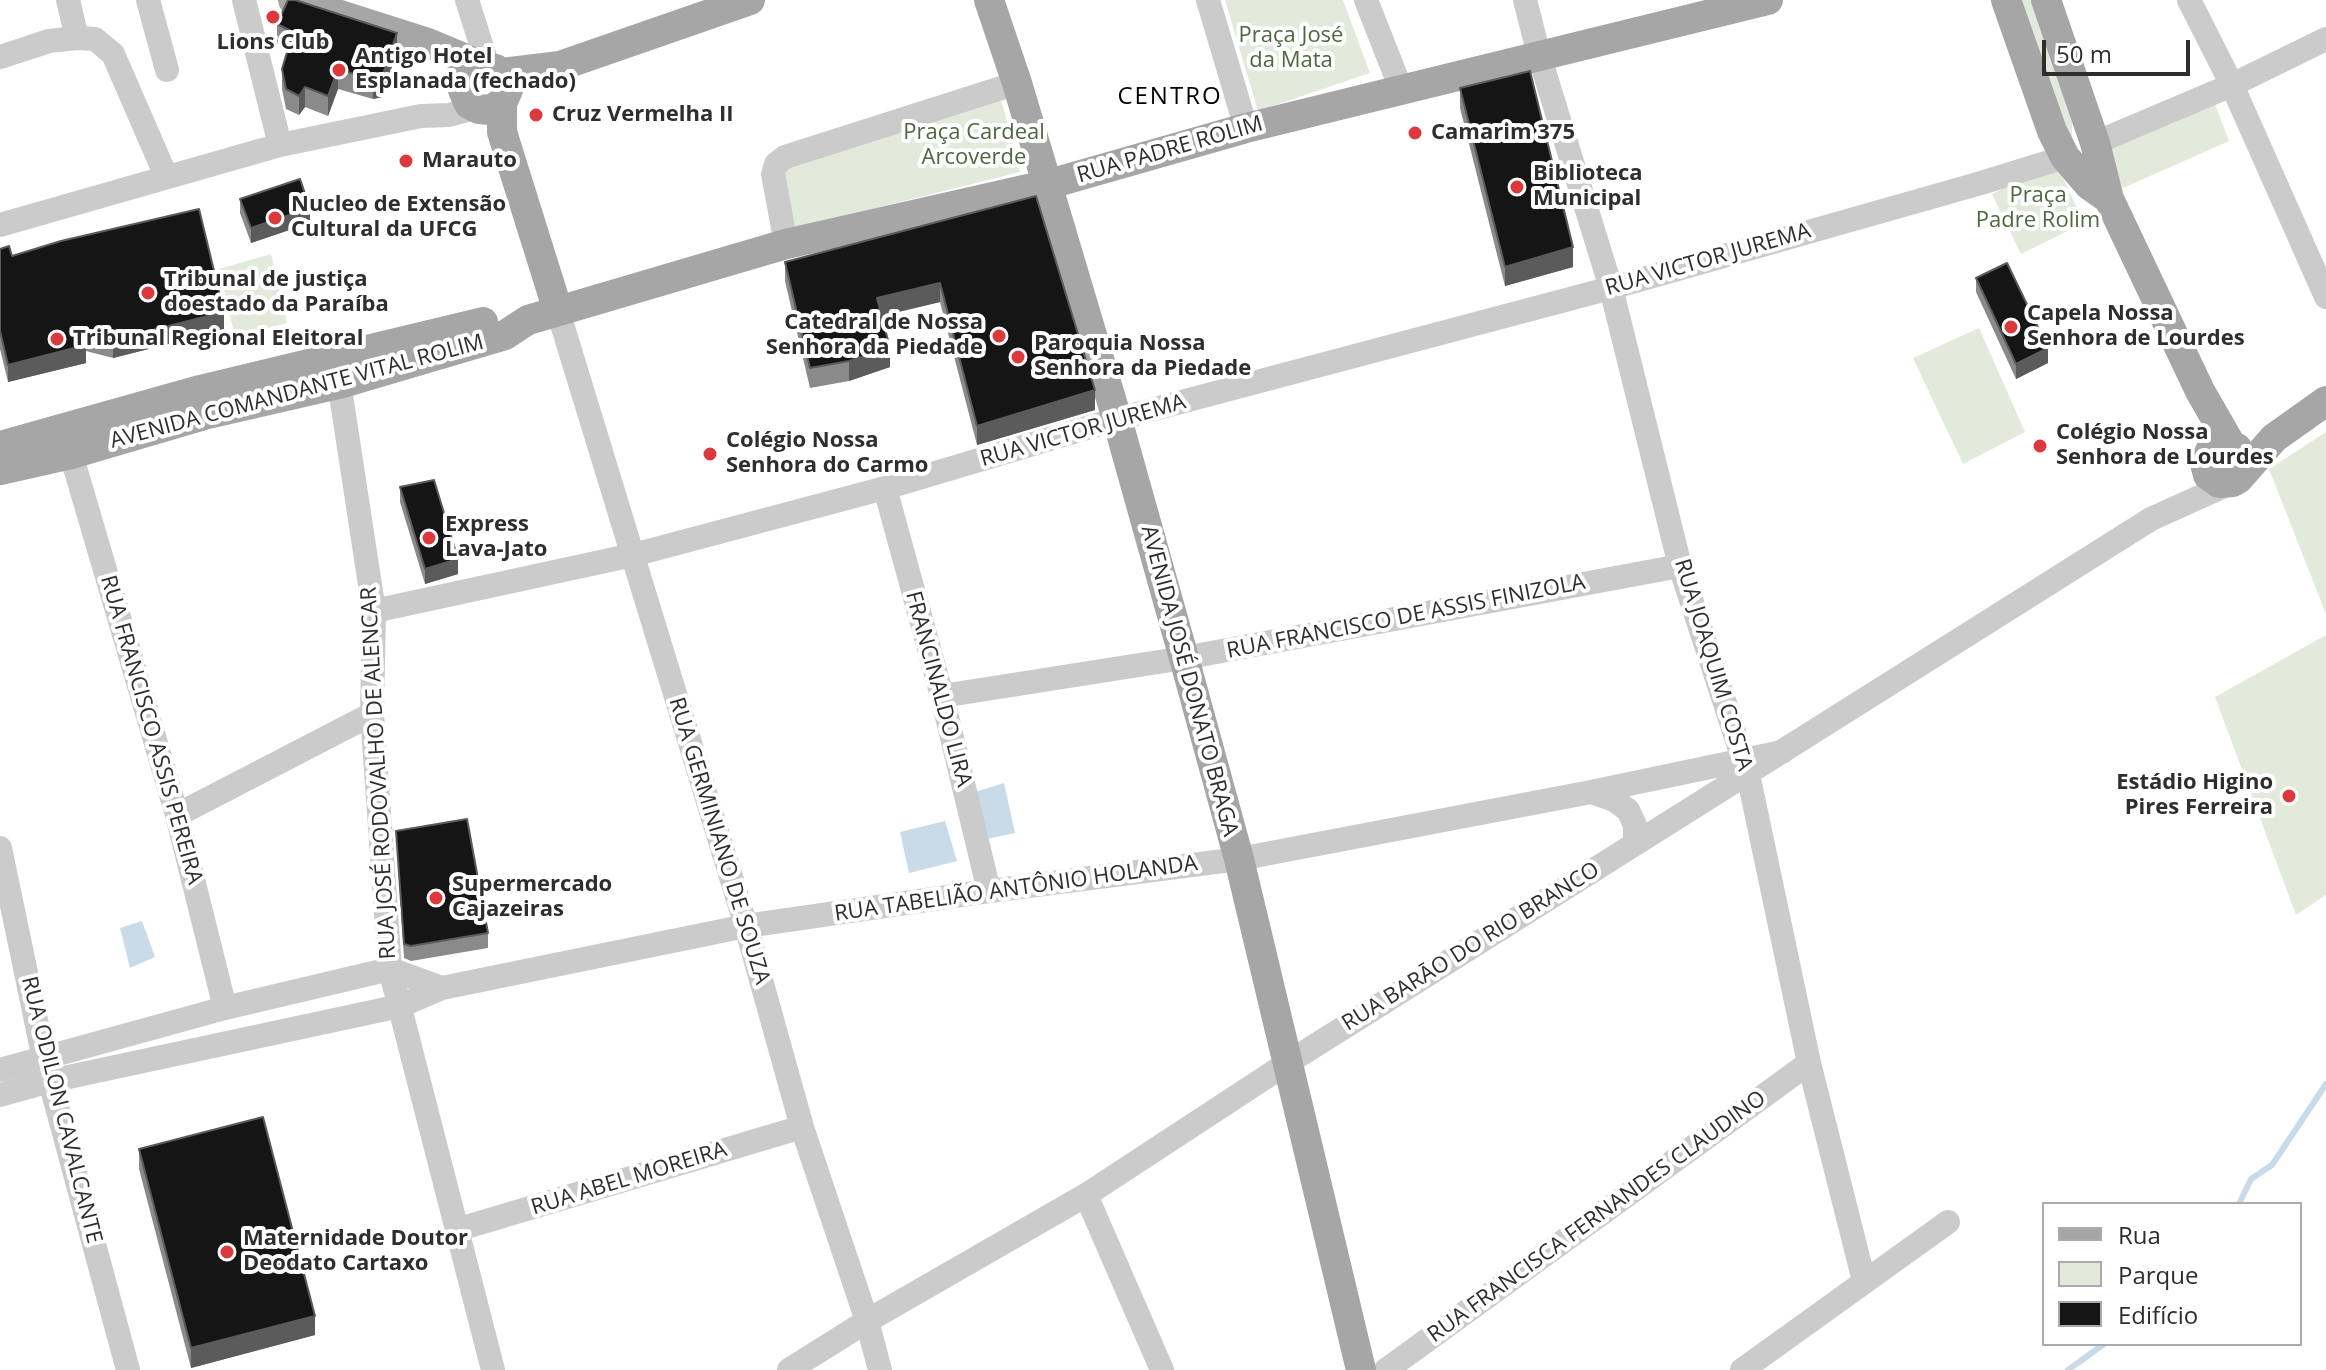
<!DOCTYPE html>
<html>
<head>
<meta charset="utf-8">
<style>
	body { margin:0 }
	#map { position:relative; width:2326px; height:1370px; overflow:hidden; background:#fff; font-family:"Open Sans",sans-serif }
	canvas { display:block }
	.legend { position:absolute; left:2042px; top:1202px; width:260px; height:144px; box-sizing:border-box; background:#fff; border:2px solid #ababab; margin:0; padding:10px 14px; list-style:none; font-size:24px; color:#2e2e2e }
	.legend li { display:flex; align-items:center; gap:16px; height:40px }
	.legend b { width:40px; border:2px solid #ababab }
	.scale { position:absolute; left:2042px; top:40px; width:148px; height:36px; box-sizing:border-box; border:4px solid #2e2e2e; border-top:0; padding-left:10px; font-size:24px; line-height:28px; white-space:nowrap; color:#2e2e2e; -webkit-text-stroke:6px #fff; paint-order:stroke }
</style>
</head>
<body>
<div id="map">
<canvas width="2326" height="1370"></canvas>
<ul class="legend">
<li><b style="height:10px;background:#a6a6a6"></b>Rua</li>
<li><b style="height:22px;background:#e3eadc"></b>Parque</li>
<li><b style="height:22px;background:#151515"></b>Edifício</li>
</ul>
<div class="scale">50 m</div>
</div>
<script>
const c = document.querySelector('canvas').getContext('2d');
c.lineJoin = 'round';
function fillPath(path, color) { c.fillStyle = color; c.fill(path, 'evenodd'); }
const poly = rows => new Path2D(rows.map(r => 'M' + r).join(''));
function strokePath(path, color, width, dash) { c.strokeStyle = color; c.lineWidth = width; c.lineCap = dash ? 'butt' : 'round'; c.setLineDash(dash || []); c.stroke(path); }
function write(font, color, halo, rows, align = 'center') {
  c.font = font + ' "Open Sans",sans-serif'; c.lineWidth = 8; c.setLineDash([]); c.textBaseline = 'middle'; c.strokeStyle = halo; c.fillStyle = color; for (const [text, x, y, turn = 0] of rows) {
    c.save(); c.translate(x, y); c.rotate((+turn || 0) * Math.PI / 180); c.textAlign = isNaN(turn) ? turn : align; if (halo) c.strokeText(text, 0, 0); c.fillText(text, 0, 0); c.restore();
  }
}
const green = poly([
	[1225,0,1343,0,1370,73,1258,111],
	[2017,0,2032,0,2072,122,2072,139,2053,121],
	[1001,99,1020,172,796,228,777,166],
	[2213,99,2229,141,2123,188,2102,143],
	[2056,163,2084,223,2021,254,1992,194],
	[271,254,287,323,235,337,219,269],
	[1979,328,2025,432,1963,464,1913,358],
	[2326,432,2326,614,2269,469],
	[2326,635,2326,895,2296,915,2215,697]
]);
const water = poly([
	[1004,783,1015,833,982,840,972,793],
	[945,821,957,861,909,873,900,832],
	[142,921,155,957,130,968,120,928]
]);
const stream = poly([
	[2239,1204,2251,1179,2272,1165,2326,1084],
	[2068,1370,2104,1344]
]);
const minor = poly([
	[68,0,77,38],
	[148,0,167,70],
	[244,0,280,145],
	[467,0,488,66],
	[1208,0,1246,128],
	[1366,0,1401,89],
	[1525,0,1539,55,1611,288,1680,566,1748,774,1809,1063,1864,1281],
	[2189,0,2232,85,2326,297],
	[0,57,49,41,77,38,95,39,113,54,166,176],
	[2095,143,2232,85,2326,39],
	[0,225,280,145,421,116,449,115,475,108],
	[786,244,773,174,776,164,785,157,1017,83],
	[558,311,746,926,802,1127,867,1321,880,1370],
	[337,369,374,611,372,714,390,969,493,1370],
	[71,454,177,815,225,1008],
	[885,488,942,696,989,891],
	[374,611,633,555,885,488,1117,419,1611,288,1981,183,2065,157],
	[942,696,1184,658,1680,566],
	[1591,792,1614,800,1628,810,1635,825,1635,843],
	[177,815,372,714],
	[0,848,44,1059,128,1370],
	[0,1070,225,1008,390,969,442,988],
	[0,1095,50,1081,400,1006,442,988,746,926,989,891,1239,859,1591,792,1782,752],
	[1086,1195,1162,1370],
	[456,1230,802,1127],
	[789,1370,867,1321,1086,1195,1289,1062,2151,519,2233,482],
	[1386,1370,1809,1063],
	[1742,1370,1948,1222]
]);
const major = poly([
	[293,0,428,43,483,66,496,69,505,78,508,90,502,103,490,110,479,109,469,104,463,90,463,83,471,71,483,66],
	[989,0,1017,83,1117,419,1184,658,1239,859,1361,1370],
	[2006,0,2052,131,2065,157,2089,185,2109,199],
	[2046,0,2095,143,2109,199,2200,391,2231,445],
	[502,73,560,66,750,0],
	[502,103,502,132,558,311],
	[0,446,200,390,483,322],
	[0,470,71,454,204,415,339,384,505,335,528,320,786,244,1046,185,1246,128,1768,0],
	[2238,479,2242,473,2244,460,2237,448,2224,444,2210,451,2205,463,2208,475,2219,483,2233,482,2238,479,2274,438,2326,401]
]);
const wall = poly([
	[277,24,397,52,382,97,373,99,338,89,328,116,305,107,299,115,286,109,282,89,282,69,288,49,277,44],
	[1460,88,1573,267,1505,286,1460,108],
	[1036,196,1095,410,977,445,940,302,882,316,890,367,849,381,810,388,785,281,785,262],
	[240,199,310,223,251,243,240,213],
	[0,249,12,256,224,330,113,358,86,351,86,363,8,382,0,349],
	[1976,278,2048,363,2016,379,1976,292],
	[400,487,458,574,425,584,400,502],
	[396,831,488,933,488,948,411,961,404,958],
	[139,1149,315,1335,191,1368,139,1169]
]);
const shadedWall = poly([
	[397,33,397,52,382,97,373,99,373,80],
	[338,69,338,89,328,116,328,96],
	[305,87,305,107,299,115,299,96],
	[310,208,310,223,251,243,251,228],
	[1573,247,1573,267,1505,286,1505,267],
	[940,283,940,302,877,317,877,298],
	[224,312,224,330,113,358,113,340],
	[86,345,86,363,8,382,8,365],
	[890,348,890,367,849,381,849,361],
	[2048,348,2048,363,2016,379,2016,364],
	[1095,390,1095,410,977,445,977,426],
	[458,559,458,574,425,584,425,569],
	[315,1316,315,1335,191,1368,191,1348]
]);
const building = poly([
	[288,0,295,0,397,33,382,77,373,80,338,69,328,96,305,87,299,96,286,89,282,69,293,32,277,24,288,0],
	[1530,71,1573,247,1505,267,1460,88,1530,71],
	[300,179,310,208,251,228,240,199,300,179],
	[1036,196,1095,390,977,426,940,283,877,298,890,348,849,361,810,368,785,262,1036,196],
	[199,209,224,312,113,340,83,332,86,345,8,365,0,331,0,249,9,246,12,256,61,241,199,209],
	[2007,263,2048,348,2016,364,1976,278,2007,263],
	[434,480,458,559,425,569,400,487,434,480],
	[467,819,488,933,411,946,404,944,396,831,467,819],
	[263,1117,315,1316,191,1348,139,1149,263,1117]
]);
const markers = [
	[273,17,8,"#db393b"],
	[339,70,8,"#db393b"],
	[536,115,8,"#db393b"],
	[1415,133,8,"#db393b"],
	[406,161,8,"#db393b"],
	[1517,187,8,"#db393b"],
	[275,218,8,"#db393b"],
	[148,293,8,"#db393b"],
	[2011,327,8,"#db393b"],
	[999,336,8,"#db393b"],
	[57,339,8,"#db393b"],
	[1018,357,8,"#db393b"],
	[2040,446,8,"#db393b"],
	[710,454,8,"#db393b"],
	[429,538,8,"#db393b"],
	[2289,796,8,"#db393b"],
	[436,898,8,"#db393b"],
	[227,1252,8,"#db393b"]
];
const parkNames = [
	["Praça José",1291,36],
	["da Mata",1291,61],
	["Praça Cardeal",974,133],
	["Arcoverde",974,158],
	["Praça",2038,196],
	["Padre Rolim",2038,221]
];
const poiNames = [
	["Lions Club",273,43,"center"],
	["Antigo Hotel",355,57],
	["Esplanada (fechado)",355,82],
	["Cruz Vermelha II",552,115],
	["Camarim 375",1431,133],
	["Marauto",422,161],
	["Biblioteca",1533,174],
	["Municipal",1533,199],
	["Nucleo de Extensão",291,205],
	["Cultural da UFCG",291,230],
	["Tribunal de justiça",164,280],
	["doestado da Paraíba",164,305],
	["Capela Nossa",2027,314],
	["Senhora de Lourdes",2027,339],
	["Catedral de Nossa",983,323,"right"],
	["Senhora da Piedade",983,348,"right"],
	["Tribunal Regional Eleitoral",73,339],
	["Paroquia Nossa",1034,344],
	["Senhora da Piedade",1034,369],
	["Colégio Nossa",2056,433],
	["Senhora de Lourdes",2056,458],
	["Colégio Nossa",726,441],
	["Senhora do Carmo",726,466],
	["Express",445,525],
	["Lava-Jato",445,550],
	["Estádio Higino",2273,783,"right"],
	["Pires Ferreira",2273,808,"right"],
	["Supermercado",452,885],
	["Cajazeiras",452,910],
	["Maternidade Doutor",243,1239],
	["Deodato Cartaxo",243,1264]
];
const streetNames = [
	["RUA PADRE ROLIM",1170,150,-16],
	["RUA VICTOR JUREMA",1708,260,-16],
	["AVENIDA COMANDANTE VITAL ROLIM",297,392,-15],
	["RUA VICTOR JUREMA",1083,431,-16],
	["RUA FRANCISCO DE ASSIS FINIZOLA",1406,617,-11],
	["RUA JOAQUIM COSTA",1713,665,73],
	["AVENIDA JOSÉ DONATO BRAGA",1189,681,75],
	["FRANCINALDO LIRA",938,689,75],
	["RUA FRANCISCO ASSIS PEREIRA",151,730,74],
	["RUA JOSÉ RODOVALHO DE ALENCAR",379,773,-93],
	["RUA GERMINIANO DE SOUZA",719,841,73],
	["RUA TABELIÃO ANTÔNIO HOLANDA",1016,889,-8],
	["RUA BARĀO DO RIO BRANCO",1471,947,-32],
	["RUA ODILON CAVALCANTE",61,1110,76],
	["RUA ABEL MOREIRA",629,1179,-17],
	["RUA FRANCISCA FERNANDES CLAUDINO",1597,1217,-36]
];
const neighbourhoodNames = [
	["CENTRO",1170,97]
];
fillPath(green, '#e3eadc');
fillPath(water, '#c9dbe9');
strokePath(stream, '#c9dbe9', 6);
strokePath(minor, '#cbcbcb', 24);
strokePath(major, '#a6a6a6', 30);
fillPath(wall, '#8a8a8a');
fillPath(shadedWall, '#5b5b5b');
fillPath(building, '#151515');
strokePath(building, '#5b5b5b', 2);
for (const [x, y, r, color] of markers) { const dot = new Path2D(); dot.arc(x, y, r, 0, 2 * Math.PI); c.fillStyle = color; c.fill(dot); strokePath(dot, '#fff', 3); }
write('22px', '#4e673e', '#fff', parkNames);
write('bold 22px', '#2e2e2e', '#fff', poiNames, 'left');
write('22px', '#2e2e2e', '#fff', streetNames);
c.letterSpacing = '2px';
write('24px', '#000', '#fff', neighbourhoodNames);
c.letterSpacing = '0px';
</script>
</body>
</html>
